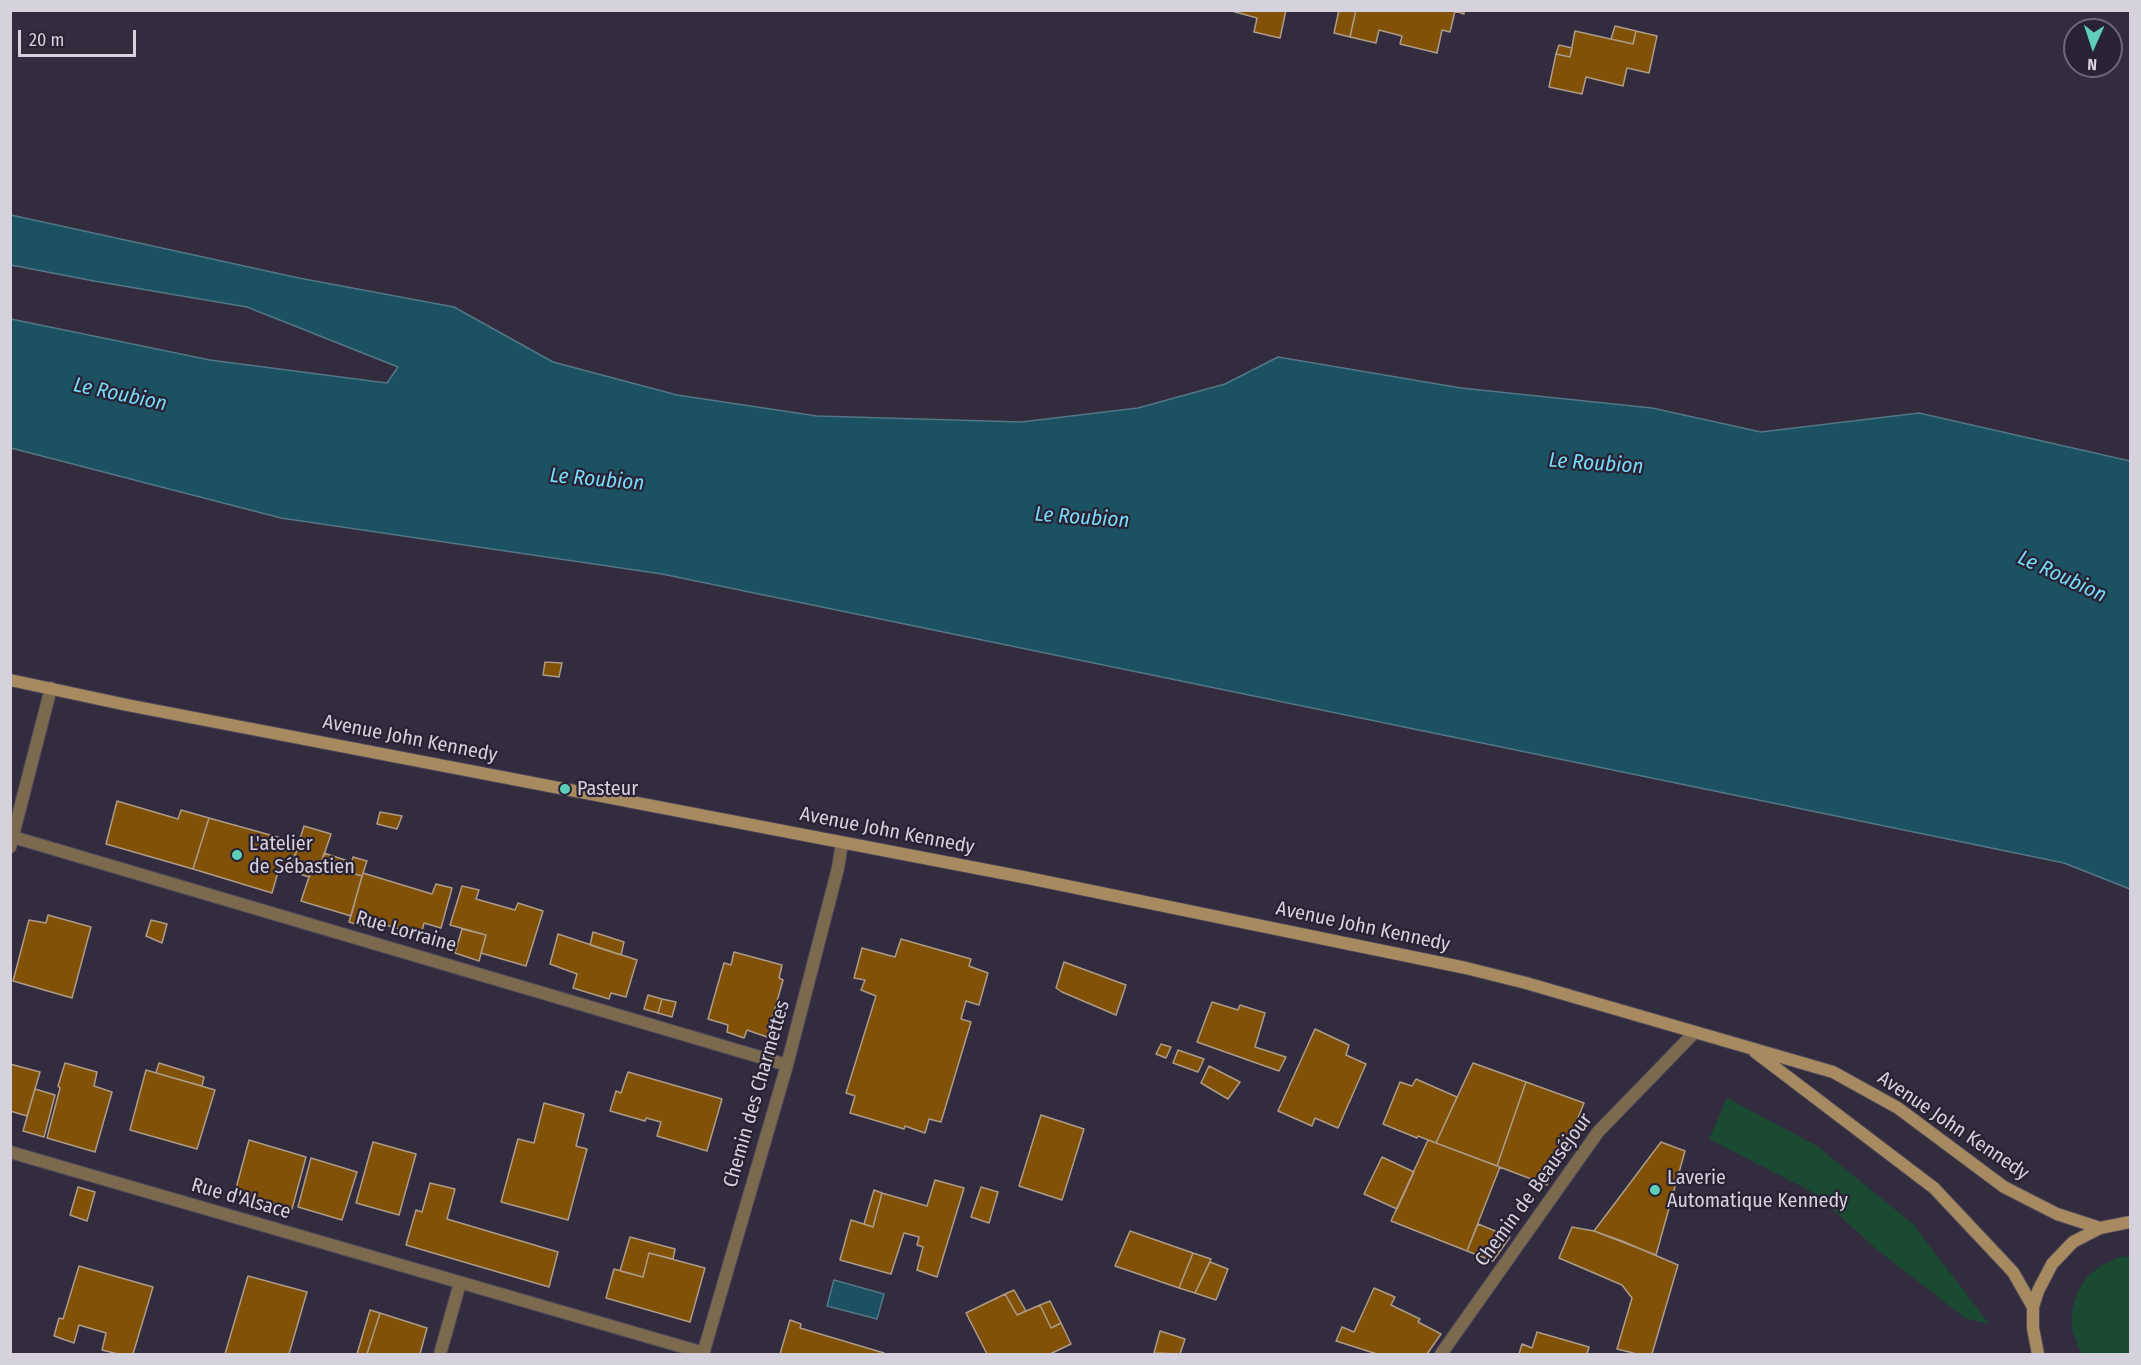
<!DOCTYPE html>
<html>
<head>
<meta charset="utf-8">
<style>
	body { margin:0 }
	#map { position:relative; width:2141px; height:1365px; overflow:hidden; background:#322c3e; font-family:"Fira Sans Condensed",sans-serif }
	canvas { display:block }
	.frame { position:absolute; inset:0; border:12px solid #d5d1dd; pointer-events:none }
	.north { position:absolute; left:2063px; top:18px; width:60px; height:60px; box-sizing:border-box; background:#282234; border:2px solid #6d6878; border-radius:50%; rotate:183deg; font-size:16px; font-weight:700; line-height:24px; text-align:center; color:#d5d1dd }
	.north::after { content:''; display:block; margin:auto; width:21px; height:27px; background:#5cceba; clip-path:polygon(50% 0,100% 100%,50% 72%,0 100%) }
	.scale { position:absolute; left:18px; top:30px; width:118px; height:27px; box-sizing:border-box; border:3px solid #d5d1dd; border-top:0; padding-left:8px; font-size:18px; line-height:21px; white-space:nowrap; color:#d5d1dd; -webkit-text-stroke:4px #282234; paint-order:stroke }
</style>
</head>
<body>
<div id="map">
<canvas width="2141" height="1365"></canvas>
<div class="frame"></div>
<div class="north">N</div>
<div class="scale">20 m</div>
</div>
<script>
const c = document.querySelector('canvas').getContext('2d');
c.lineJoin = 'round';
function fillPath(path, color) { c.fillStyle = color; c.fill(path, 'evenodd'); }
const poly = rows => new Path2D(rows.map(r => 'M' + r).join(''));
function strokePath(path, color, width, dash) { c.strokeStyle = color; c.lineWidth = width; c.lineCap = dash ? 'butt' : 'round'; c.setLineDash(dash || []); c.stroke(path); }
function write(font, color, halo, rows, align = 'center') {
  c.font = font + ' "Fira Sans Condensed",sans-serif'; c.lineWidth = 4.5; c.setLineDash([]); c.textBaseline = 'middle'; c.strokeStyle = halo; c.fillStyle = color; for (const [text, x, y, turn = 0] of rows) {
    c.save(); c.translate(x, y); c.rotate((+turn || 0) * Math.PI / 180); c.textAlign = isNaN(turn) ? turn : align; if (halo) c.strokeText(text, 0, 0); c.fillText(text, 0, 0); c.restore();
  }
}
const green = poly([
	[1727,1098,1817,1146,1913,1224,1989,1324,1965,1318,1875,1248,1816,1194,1709,1139],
	[2130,1256,2130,1354,2082,1354,2077,1345,2072,1328,2072,1310,2078,1291,2088,1276,2102,1265,2120,1257]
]);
const water = poly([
	[11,215,299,278,454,307,553,362,677,395,817,416,1021,422,1138,408,1225,384,1278,357,1461,388,1652,408,1761,432,1919,413,2130,461,2130,889,2064,863,662,574,281,518,11,448,11,319,210,360,387,383,398,367,247,307,94,281,11,265,11,215],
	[834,1280,884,1294,877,1319,827,1306,834,1280]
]);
const building = poly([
	[1228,10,1286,10,1280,38,1254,32,1257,18,1228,10],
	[1339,10,1356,10,1350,37,1334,33,1339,10],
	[1356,10,1391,11,1464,10,1464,14,1455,11,1450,32,1442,30,1437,53,1400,44,1402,36,1379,30,1376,43,1350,37,1356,10],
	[1615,26,1636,31,1633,44,1611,39,1615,26],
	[1575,31,1633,44,1636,31,1657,36,1649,73,1627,68,1623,86,1586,77,1582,94,1549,87,1556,54,1570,57,1575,31],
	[1559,45,1572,48,1570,57,1556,54,1559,45],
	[545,662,562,663,559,677,543,675,545,662],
	[117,801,178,819,181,810,209,818,193,869,106,844,117,801],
	[380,812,402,816,397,829,377,824,380,812],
	[209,818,299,843,291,869,280,865,272,893,193,869,209,818],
	[304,826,331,834,321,864,314,862,309,877,290,871,304,826],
	[324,853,351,862,349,872,321,864,324,853],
	[353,857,367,861,362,876,349,872,353,857],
	[314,862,362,876,351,916,301,901,314,862],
	[363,873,432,894,436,884,452,888,441,928,424,923,421,935,371,921,369,928,349,922,363,873],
	[462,886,479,890,476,899,515,910,518,903,543,911,526,966,481,953,486,935,450,925,462,886],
	[48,915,91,927,72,998,13,981,29,920,46,923,48,915],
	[151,920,167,924,162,943,146,936,151,920],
	[462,929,486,935,479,961,455,953,462,929],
	[593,932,624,942,621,955,590,945,593,932],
	[558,934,637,960,626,997,611,993,609,999,573,988,577,974,550,964,558,934],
	[901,939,971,959,969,966,988,973,979,1005,966,1001,961,1019,971,1022,941,1122,929,1119,925,1133,905,1126,904,1129,850,1113,855,1096,846,1093,876,996,861,990,865,980,854,978,862,948,895,957,901,939],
	[734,952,782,965,779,978,783,980,767,1037,747,1030,744,1038,727,1032,728,1025,708,1019,724,963,731,965,734,952],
	[1064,962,1126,985,1116,1015,1062,992,1056,988,1064,962],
	[648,995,662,999,658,1013,644,1009,648,995],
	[662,999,676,1002,672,1017,658,1013,662,999],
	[1212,1002,1238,1010,1240,1005,1265,1013,1255,1047,1286,1057,1279,1071,1197,1042,1212,1002],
	[1315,1029,1349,1045,1346,1055,1366,1064,1338,1128,1315,1118,1312,1126,1278,1111,1315,1029],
	[1161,1044,1171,1047,1166,1058,1156,1054,1161,1044],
	[1178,1050,1204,1059,1198,1072,1173,1063,1178,1050],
	[65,1063,97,1072,94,1086,112,1092,95,1152,47,1138,60,1088,58,1086,65,1063],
	[159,1063,204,1077,202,1086,156,1073,159,1063],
	[1473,1063,1526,1082,1497,1166,1436,1143,1473,1063],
	[10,1064,40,1072,27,1116,10,1111,10,1064],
	[1209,1066,1240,1082,1228,1099,1201,1083,1209,1066],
	[146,1070,215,1090,197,1149,130,1130,146,1070],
	[628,1072,722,1099,707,1151,657,1136,661,1122,646,1118,645,1121,610,1111,616,1091,621,1093,628,1072],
	[1416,1079,1457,1097,1436,1143,1418,1136,1417,1138,1383,1124,1400,1082,1412,1086,1416,1079],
	[1526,1082,1584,1103,1564,1153,1562,1153,1547,1185,1497,1166,1526,1082],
	[35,1089,55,1095,44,1137,23,1131,35,1089],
	[544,1103,584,1114,576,1146,587,1149,568,1220,501,1202,518,1139,534,1143,544,1103],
	[1041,1115,1084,1129,1062,1200,1019,1186,1041,1115],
	[249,1140,306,1157,292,1209,235,1192,249,1140],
	[1428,1140,1500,1167,1467,1251,1391,1221,1428,1140],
	[373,1142,416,1154,399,1215,356,1203,373,1142],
	[1661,1142,1685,1151,1656,1255,1594,1231,1661,1142],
	[1382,1157,1414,1172,1397,1209,1364,1194,1382,1157],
	[311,1158,357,1172,342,1220,298,1207,311,1158],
	[935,1180,964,1188,937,1277,917,1270,923,1247,917,1245,919,1237,904,1233,891,1274,840,1260,851,1220,873,1227,882,1193,927,1206,935,1180],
	[430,1183,455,1189,447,1219,558,1252,549,1287,406,1245,416,1210,422,1212,430,1183],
	[78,1187,95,1192,87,1221,70,1215,78,1187],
	[981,1187,998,1192,989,1223,971,1217,981,1187],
	[874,1190,882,1193,873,1227,864,1224,874,1190],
	[1478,1224,1510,1237,1493,1261,1467,1251,1478,1224],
	[1572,1227,1594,1231,1622,1241,1678,1265,1652,1354,1637,1354,1617,1349,1632,1298,1622,1285,1559,1258,1572,1227],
	[1130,1231,1193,1253,1179,1288,1115,1266,1130,1231],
	[630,1237,675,1249,673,1259,649,1253,643,1277,620,1271,630,1237],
	[649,1253,705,1268,690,1322,606,1298,614,1269,643,1277,649,1253],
	[1193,1253,1211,1259,1195,1293,1179,1288,1193,1253],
	[1210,1262,1228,1269,1216,1300,1195,1293,1210,1262],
	[79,1266,153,1287,133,1354,118,1354,102,1350,106,1333,79,1325,74,1343,54,1336,59,1318,63,1319,79,1266],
	[248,1276,307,1292,289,1354,225,1354,248,1276],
	[1374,1288,1395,1297,1391,1305,1420,1319,1418,1322,1441,1334,1427,1354,1377,1354,1336,1341,1342,1327,1354,1332,1374,1288],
	[1014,1290,1026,1311,1017,1315,1005,1294,1014,1290],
	[1005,1294,1017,1315,1040,1305,1051,1328,1061,1323,1071,1344,1050,1354,987,1354,966,1313,1005,1294],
	[1050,1301,1061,1323,1051,1328,1040,1305,1050,1301],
	[370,1310,380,1313,367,1354,357,1354,370,1310],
	[380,1313,427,1328,420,1354,367,1354,380,1313],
	[790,1320,801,1324,800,1328,884,1353,883,1354,780,1354,790,1320],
	[1160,1331,1185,1339,1180,1354,1154,1353,1160,1331],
	[1537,1332,1589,1347,1587,1354,1519,1354,1522,1344,1532,1348,1537,1332]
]);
const street = poly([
	[13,837,787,1065],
	[10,847,51,688],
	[10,1152,704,1353],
	[440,1354,460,1283],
	[703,1354,787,1065,838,868,842,843],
	[1441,1354,1598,1132,1695,1032]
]);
const secondary = poly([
	[10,680,127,705,1028,878,1466,968,1526,983,1833,1072,1898,1108,2004,1187,2057,1214,2100,1228],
	[1755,1052,1934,1188,2013,1272,2033,1307],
	[2038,1354,2033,1328,2033,1307,2038,1291,2052,1264,2073,1242,2100,1228,2130,1222]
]);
const markers = [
	[565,789,6,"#5cceba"],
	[237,855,6,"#5cceba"],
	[1655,1190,6,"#5cceba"]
];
const streetNames = [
	["Avenue John Kennedy",410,739,11],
	["Avenue John Kennedy",887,831,11],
	["Avenue John Kennedy",1363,927,12],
	["Rue Lorraine",406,932,16],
	["Chemin des Charmettes",757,1094,-74],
	["Avenue John Kennedy",1953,1126,34],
	["Chemin de Beauséjour",1534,1190,-54],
	["Rue d'Alsace",241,1199,16]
];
const poiNames = [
	["Pasteur",577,789],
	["L'atelier",249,844],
	["de Sébastien",249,867],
	["Laverie",1667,1178],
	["Automatique Kennedy",1667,1201]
];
const waterNames = [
	["Le Roubion",120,395,12],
	["Le Roubion",1596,464,4],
	["Le Roubion",597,480,5],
	["Le Roubion",1082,518,4],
	["Le Roubion",2062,577,25]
];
fillPath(green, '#1b4a33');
fillPath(water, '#1b5160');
strokePath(water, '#537786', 1.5);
fillPath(building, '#815108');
strokePath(building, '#ad9c89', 1.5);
strokePath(street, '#4f4a5b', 14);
strokePath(secondary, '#4f4a5b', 14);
strokePath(street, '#7c6a4f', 12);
strokePath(secondary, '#a78a5f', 12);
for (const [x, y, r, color] of markers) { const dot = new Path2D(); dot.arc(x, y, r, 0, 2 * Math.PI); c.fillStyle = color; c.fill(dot); strokePath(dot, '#282234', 2); }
write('20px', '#d5d1dd', '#282234', streetNames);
write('20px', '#d5d1dd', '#282234', poiNames, 'left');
write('italic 21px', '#75dcf9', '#282234', waterNames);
</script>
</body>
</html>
